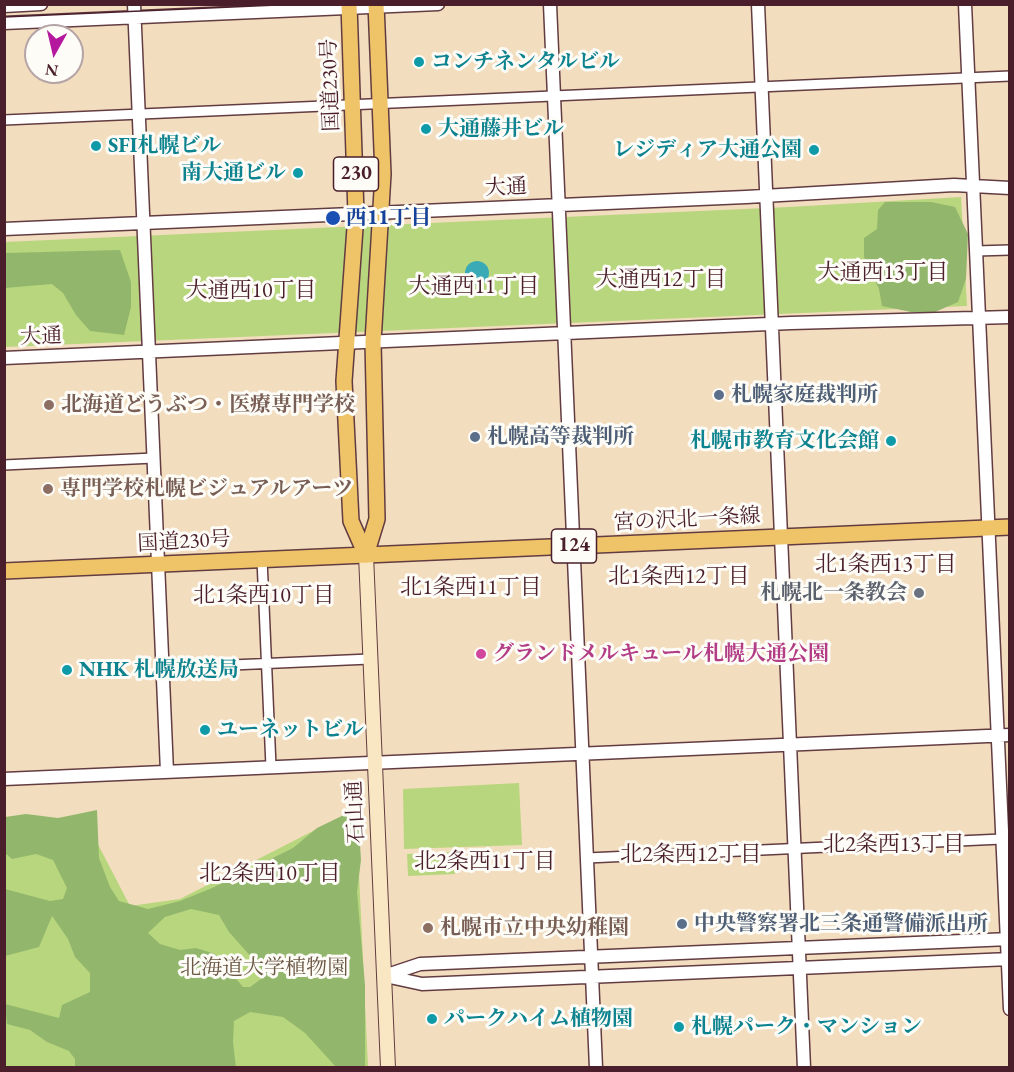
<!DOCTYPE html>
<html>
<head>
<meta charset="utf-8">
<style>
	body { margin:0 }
	#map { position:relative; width:1014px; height:1072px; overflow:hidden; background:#f3ddbf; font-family:"EB Garamond",serif }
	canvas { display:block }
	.frame { position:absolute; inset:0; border:6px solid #4a1f2b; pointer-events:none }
	.north { position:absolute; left:24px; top:24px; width:60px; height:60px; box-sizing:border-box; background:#fdfcf7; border:2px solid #b5a4a5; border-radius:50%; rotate:188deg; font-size:16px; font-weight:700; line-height:24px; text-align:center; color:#4a1f2b }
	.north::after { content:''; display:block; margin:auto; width:21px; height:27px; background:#b5179e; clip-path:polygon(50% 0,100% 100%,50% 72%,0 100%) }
</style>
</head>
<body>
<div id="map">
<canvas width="1014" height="1072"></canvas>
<div class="frame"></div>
<div class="north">N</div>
</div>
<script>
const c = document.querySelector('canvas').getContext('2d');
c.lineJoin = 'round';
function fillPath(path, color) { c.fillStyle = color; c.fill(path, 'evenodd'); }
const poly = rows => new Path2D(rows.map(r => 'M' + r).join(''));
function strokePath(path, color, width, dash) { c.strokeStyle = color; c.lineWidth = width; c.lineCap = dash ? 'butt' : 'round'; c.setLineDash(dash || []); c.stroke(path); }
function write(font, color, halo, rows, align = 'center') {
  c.font = font + ' "EB Garamond","Noto Serif JP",serif'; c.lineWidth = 6; c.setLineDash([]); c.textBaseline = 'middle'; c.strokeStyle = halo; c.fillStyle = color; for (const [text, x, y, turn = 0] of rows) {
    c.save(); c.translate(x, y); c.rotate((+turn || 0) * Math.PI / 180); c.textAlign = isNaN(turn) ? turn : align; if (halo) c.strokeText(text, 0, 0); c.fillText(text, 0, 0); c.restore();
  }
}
const green = poly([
	[961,197,967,306,5,347,4,242,789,207],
	[519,783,522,845,404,849,403,789],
	[356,809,368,1067,5,1067,4,821,90,829,130,906,180,899],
	[454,852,455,874,408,876,407,854]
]);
const forest = poly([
	[885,202,931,202,955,207,968,234,966,279,958,302,935,312,911,312,882,306,879,289,864,257,864,238,877,229,878,210],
	[120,250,131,282,131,307,124,335,90,331,76,315,63,293,52,284,5,288,5,253],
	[97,810,99,858,110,887,119,901,148,909,180,901,212,888,293,848,317,828,350,812,359,829,361,860,357,892,365,985,365,1067,336,1067,305,1033,283,1017,250,1012,234,1021,233,1042,236,1068,75,1067,75,1059,69,1051,47,1042,30,1030,7,1024,5,1004,59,1018,62,1005,90,992,90,973,75,957,68,939,52,916,39,947,5,956,5,889,50,901,63,899,67,888,53,860,36,854,12,859,5,853,5,817,26,814,58,818],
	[191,909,219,915,229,932,261,968,261,979,250,987,243,987,215,954,196,948,180,950,160,944,148,933,165,917]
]);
const water = poly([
	'465 273a12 12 0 1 1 24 0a12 12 0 1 1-24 0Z'
]);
const minor = poly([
	[4,120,1010,76],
	[976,251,1010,250],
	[4,465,154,458],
	[262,559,271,767],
	[163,668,370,659],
	[587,858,1002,839]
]);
const tertiary = poly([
	[134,4,167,772],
	[550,4,596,1068],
	[758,4,804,1068],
	[965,4,1010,1009],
	[4,6,41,4],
	[4,23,438,4],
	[4,229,746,197,954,185,1010,188],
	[4,358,791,323,1010,317],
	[4,779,1010,735],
	[384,976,420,964,1010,939],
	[385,976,422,984,1010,959]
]);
const secondary = poly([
	[366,555,388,1068]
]);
const primary = poly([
	[366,555,1010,527]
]);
const trunk = poly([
	[349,4,356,214,344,381,351,521,366,555],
	[366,555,377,519,373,342,383,174,376,4],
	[4,571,366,555]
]);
const tram = poly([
	[4,17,300,4]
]);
const markers = [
	[419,62,6,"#0f9aa8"],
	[426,129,6,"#0f9aa8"],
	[96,146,6,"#0f9aa8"],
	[814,150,6,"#0f9aa8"],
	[298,173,6,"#0f9aa8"],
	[333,218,8,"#1a4fb4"],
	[719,395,6,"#5c6f8a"],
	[49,405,6,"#8d6e63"],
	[475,437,6,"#5c6f8a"],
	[891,441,6,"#0f9aa8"],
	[48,489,6,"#8d6e63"],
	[919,593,6,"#6b7280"],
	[481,654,6,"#d1479c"],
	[67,670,6,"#0f9aa8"],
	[205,730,6,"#0f9aa8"],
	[682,924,6,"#5c6f8a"],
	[428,928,6,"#8d6e63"],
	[432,1019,6,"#0f9aa8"],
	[679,1027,6,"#0f9aa8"]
];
const shields = [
	[356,174,45],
	[574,546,45]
];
const shieldNames = [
	["230",356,174],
	["124",574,546]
];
const cultureNames = [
	["コンチネンタルビル",431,62],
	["大通藤井ビル",438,129],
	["SFI札幌ビル",108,146],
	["レジディア大通公園",802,150,"right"],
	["南大通ビル",286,173,"right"],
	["札幌市教育文化会館",879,441,"right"],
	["NHK 札幌放送局",79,670],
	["ユーネットビル",217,730],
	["パークハイム植物園",444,1019],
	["札幌パーク・マンション",691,1027]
];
const streetNames = [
	["国道230号",331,85,-92],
	["大通",506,188,-3],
	["大通",41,337,-2],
	["宮の沢北一条線",687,520,-3],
	["国道230号",184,542,-3],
	["石山通",356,812,-93]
];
const transitNames = [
	["西11丁目",346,218]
];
const serviceNames = [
	["札幌家庭裁判所",731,395],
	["札幌高等裁判所",487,437],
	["中央警察署北三条通警備派出所",694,924]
];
const educationNames = [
	["北海道どうぶつ・医療専門学校",61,405],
	["専門学校札幌ビジュアルアーツ",60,489],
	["札幌市立中央幼稚園",440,928]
];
const worshipNames = [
	["札幌北一条教会",907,593]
];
const hotelNames = [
	["グランドメルキュール札幌大通公園",493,654]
];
const parkNames = [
	["北海道大学植物園",264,968]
];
const neighbourhoodNames = [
	["大通西13丁目",883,273],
	["大通西12丁目",661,280],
	["大通西11丁目",474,287],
	["大通西10丁目",251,291],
	["北1条西13丁目",886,565],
	["北1条西12丁目",679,577],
	["北1条西11丁目",471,588],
	["北1条西10丁目",264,596],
	["北2条西13丁目",894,845],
	["北2条西12丁目",691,855],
	["北2条西11丁目",485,862],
	["北2条西10丁目",270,874]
];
fillPath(green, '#b8d67d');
fillPath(forest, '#92b76c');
fillPath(water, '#3aaab7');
strokePath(minor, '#633c41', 12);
strokePath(tertiary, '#633c41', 15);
strokePath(secondary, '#633c41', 16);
strokePath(primary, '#633c41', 18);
strokePath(trunk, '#633c41', 18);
strokePath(minor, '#fff', 9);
strokePath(tertiary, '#fff', 12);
strokePath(secondary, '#f9e7c3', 14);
strokePath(primary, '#efc469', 15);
strokePath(trunk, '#efc469', 15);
strokePath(tram, '#4a1f2b', 1.5);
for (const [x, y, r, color] of markers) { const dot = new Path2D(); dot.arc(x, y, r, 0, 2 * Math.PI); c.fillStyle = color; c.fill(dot); strokePath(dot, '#fdfcf7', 2); }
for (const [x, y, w] of shields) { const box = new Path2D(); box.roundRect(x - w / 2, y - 17, w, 34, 4.5); c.fillStyle = '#fdfcf7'; c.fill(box); strokePath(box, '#4a1f2b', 1.5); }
write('bold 20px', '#4a1f2b', null, shieldNames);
write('bold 21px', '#0d838f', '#fdfcf7', cultureNames, 'left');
write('21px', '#4a1f2b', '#fdfcf7', streetNames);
write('bold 21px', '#164399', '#fdfcf7', transitNames, 'left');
write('bold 21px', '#4e5e75', '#fdfcf7', serviceNames, 'left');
write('bold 21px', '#785e54', '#fdfcf7', educationNames, 'left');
write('bold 21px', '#5b616d', '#fdfcf7', worshipNames, 'right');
write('bold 21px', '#b23c85', '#fdfcf7', hotelNames, 'left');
write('21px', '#6b5644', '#fdfcf7', parkNames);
write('22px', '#4a1f2b', '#fdfcf7', neighbourhoodNames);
</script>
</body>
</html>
